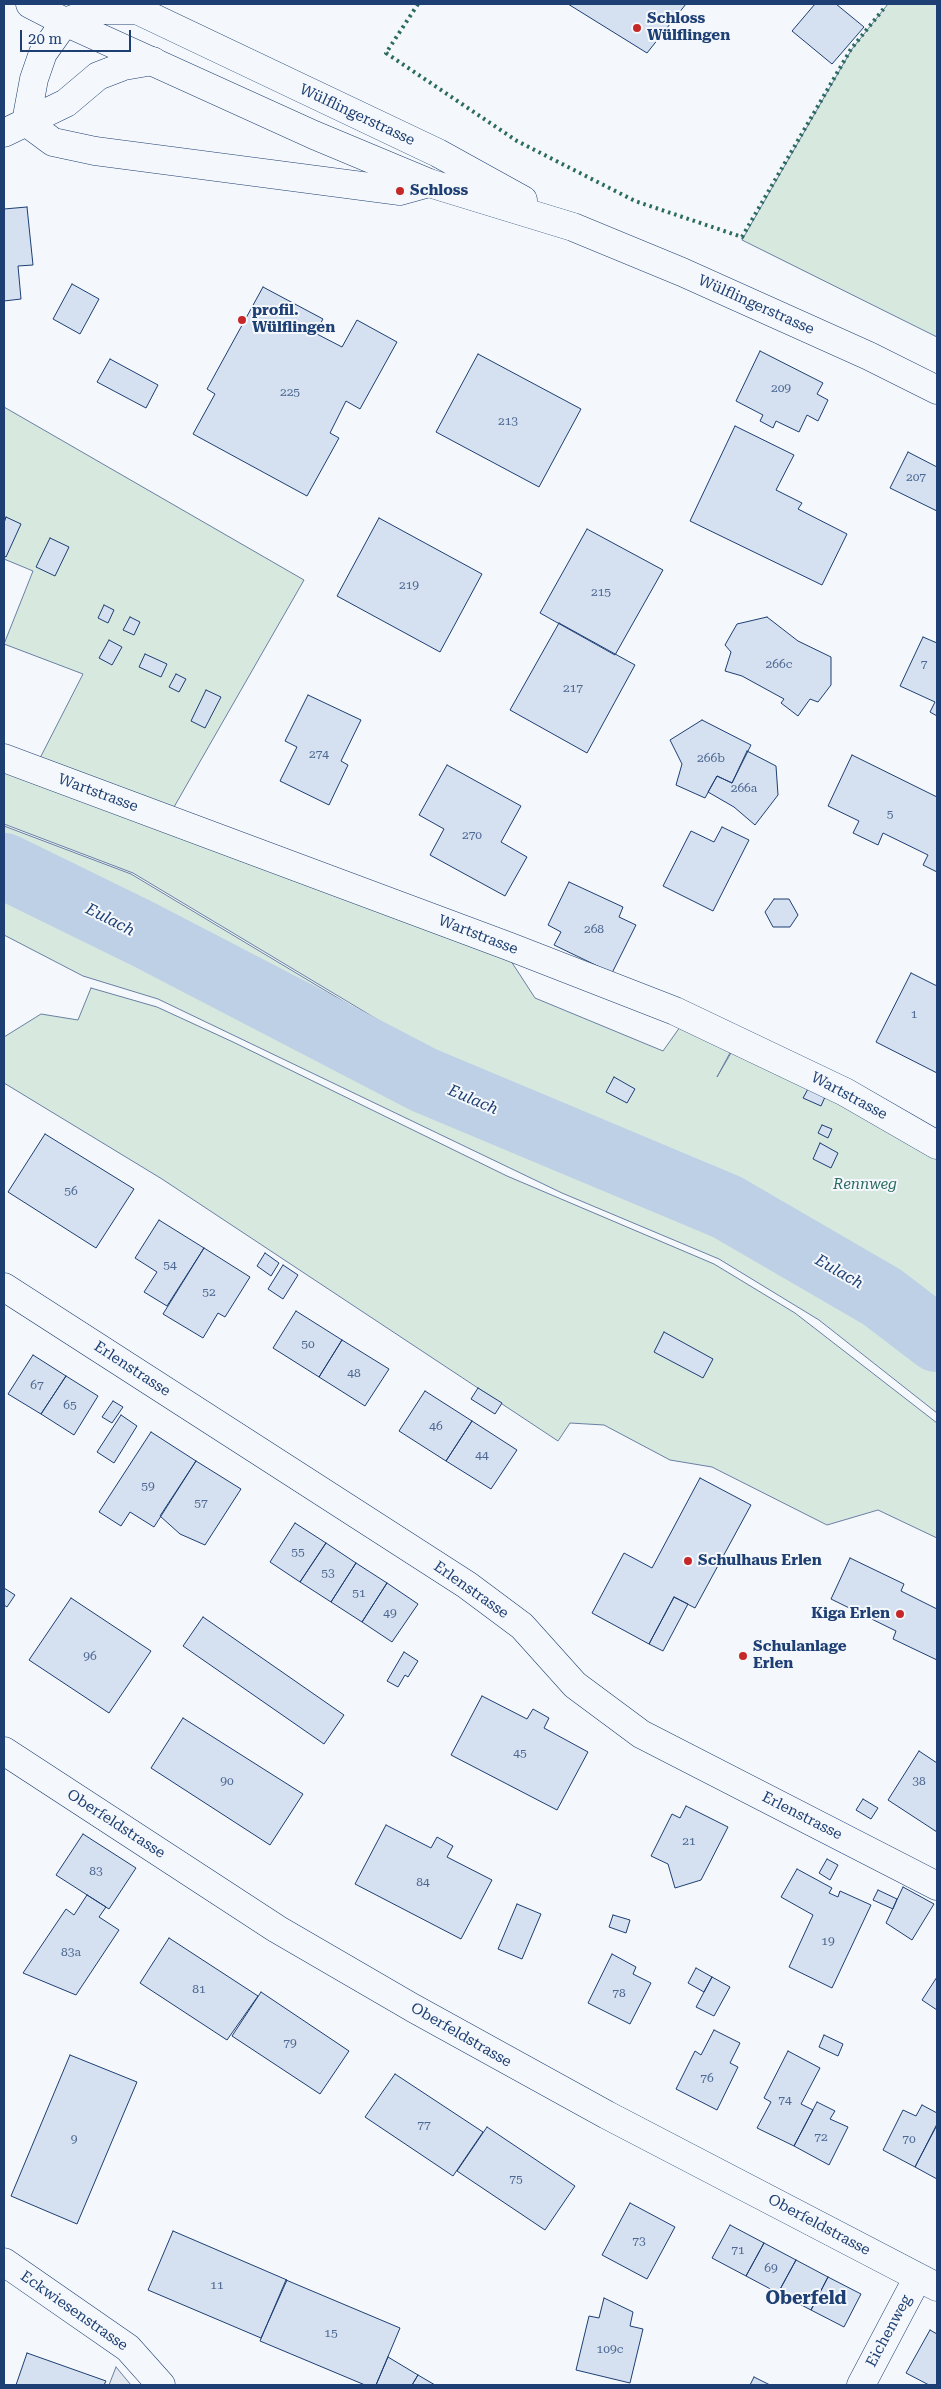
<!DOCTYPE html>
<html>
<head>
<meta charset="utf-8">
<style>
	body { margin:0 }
	#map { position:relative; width:941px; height:2389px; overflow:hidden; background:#f4f7fb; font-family:"Roboto Serif",serif }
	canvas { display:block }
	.frame { position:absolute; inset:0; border:5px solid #1d3f73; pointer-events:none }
	.scale { position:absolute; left:20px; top:30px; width:111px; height:22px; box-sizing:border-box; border:2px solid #1d3f73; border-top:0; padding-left:6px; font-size:15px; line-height:18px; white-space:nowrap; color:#1d3f73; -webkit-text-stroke:4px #f4f7fb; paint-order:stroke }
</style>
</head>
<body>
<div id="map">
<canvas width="941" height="2389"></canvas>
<div class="frame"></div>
<div class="scale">20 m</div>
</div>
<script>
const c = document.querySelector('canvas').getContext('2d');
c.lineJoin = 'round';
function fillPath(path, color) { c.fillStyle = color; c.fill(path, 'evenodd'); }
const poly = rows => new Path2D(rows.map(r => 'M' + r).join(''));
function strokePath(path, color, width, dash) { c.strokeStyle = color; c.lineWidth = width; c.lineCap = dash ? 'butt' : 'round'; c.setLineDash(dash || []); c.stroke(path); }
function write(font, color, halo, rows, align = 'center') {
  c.font = font + ' "Roboto Serif",serif'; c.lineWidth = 4; c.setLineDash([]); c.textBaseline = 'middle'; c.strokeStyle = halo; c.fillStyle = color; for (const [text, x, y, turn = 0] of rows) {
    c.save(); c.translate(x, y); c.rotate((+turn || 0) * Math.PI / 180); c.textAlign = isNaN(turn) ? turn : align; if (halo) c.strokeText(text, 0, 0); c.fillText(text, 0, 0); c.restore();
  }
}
const green = poly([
	[888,4,937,4,937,337,742,240,852,49,888,4],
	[4,407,304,580,174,807,38,762,83,674,4,644,33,571,4,559,4,407],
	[4,770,509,958,535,998,663,1051,680,1027,731,1051,717,1077,738,1041,937,1145,937,1413,819,1320,719,1259,562,1193,158,999,83,976,4,935,4,826,131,874,458,1070,536,1094,460,1069,133,873,4,824,4,770],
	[91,988,157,1007,233,1042,507,1176,714,1264,795,1313,937,1423,937,1538,878,1510,827,1525,712,1467,670,1460,604,1425,570,1423,558,1441,162,1179,4,1083,4,1037,41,1014,78,1020,91,988]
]);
const parking = poly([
	[116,2367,131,2385,109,2385,116,2367]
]);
const river = poly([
	[4,866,143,934,424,1080,727,1207,882,1297,937,1339]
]);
const building = poly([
	[568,4,686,4,647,53,568,4],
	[815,4,836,4,864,27,832,64,792,31,815,4],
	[27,207,33,265,18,266,21,299,4,301,4,209,27,207],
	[72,284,99,299,80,334,53,319,72,284],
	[263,287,323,319,315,333,342,347,357,320,397,342,360,409,346,401,330,433,339,438,307,496,193,434,215,394,207,389,263,287],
	[760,351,823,383,817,394,828,400,818,421,807,415,799,432,776,421,773,428,760,421,763,415,736,401,760,351],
	[478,354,581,409,539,487,436,432,478,354],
	[110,359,158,385,146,408,97,382,110,359],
	[735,426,794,455,776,490,802,503,798,509,847,534,822,585,690,521,735,426],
	[908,452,937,467,937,511,890,488,908,452],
	[6,517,21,524,6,557,4,556,4,523,6,517],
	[379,518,482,574,440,652,337,596,379,518],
	[587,529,663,570,615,655,540,613,587,529],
	[50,538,69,547,55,576,36,567,50,538],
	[104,605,114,610,108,623,98,618,104,605],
	[130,617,140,622,134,635,123,630,130,617],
	[767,617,798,641,831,657,831,685,818,702,810,699,798,716,781,703,784,699,742,676,725,671,731,652,725,645,737,624,767,617],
	[559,623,635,665,587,753,510,710,559,623],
	[923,637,937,643,937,716,930,712,935,702,900,686,923,637],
	[109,640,122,647,112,665,99,658,109,640],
	[145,654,167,664,161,677,139,667,145,654],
	[176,674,186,679,179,692,169,687,176,674],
	[206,690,221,697,205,728,191,721,206,690],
	[308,695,361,720,341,761,348,765,329,805,280,781,297,747,285,741,308,695],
	[702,720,751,745,732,783,717,776,705,798,676,785,682,764,670,740,702,720],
	[747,751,776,766,778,795,755,825,734,807,708,792,717,776,732,783,747,751],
	[852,755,937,797,937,872,923,865,928,855,883,833,878,845,853,833,859,821,828,806,852,755],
	[447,765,521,806,501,842,527,857,505,896,430,855,444,829,419,815,447,765],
	[722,827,749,840,713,911,663,886,691,831,714,842,722,827],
	[569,882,623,907,619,917,636,925,612,973,554,945,561,932,548,925,569,882],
	[774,899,789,899,798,915,790,927,773,927,765,912,774,899],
	[911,973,937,986,937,1073,876,1042,911,973],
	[614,1077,635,1089,627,1103,606,1092,614,1077],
	[808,1089,825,1097,821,1106,803,1098,808,1089],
	[822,1125,832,1129,828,1138,818,1133,822,1125],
	[45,1134,134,1189,96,1248,8,1192,45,1134],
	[820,1143,838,1153,831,1168,813,1159,820,1143],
	[159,1220,204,1248,167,1306,144,1292,157,1272,135,1258,159,1220],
	[204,1248,250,1277,225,1317,218,1313,203,1338,163,1314,204,1248],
	[265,1253,279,1263,271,1276,257,1266,265,1253],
	[283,1265,298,1275,283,1299,268,1289,283,1265],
	[296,1311,342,1340,319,1377,273,1348,296,1311],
	[664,1332,713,1359,703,1378,654,1352,664,1332],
	[342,1340,389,1369,365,1406,319,1377,342,1340],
	[33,1355,66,1376,41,1414,8,1394,33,1355],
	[66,1376,98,1396,74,1435,41,1414,66,1376],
	[478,1388,502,1403,495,1414,471,1399,478,1388],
	[425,1391,472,1421,446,1461,399,1431,425,1391],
	[113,1401,123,1407,112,1423,102,1417,113,1401],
	[121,1415,137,1426,114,1463,97,1452,121,1415],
	[472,1421,517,1450,491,1489,446,1461,472,1421],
	[151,1432,196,1461,154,1527,130,1512,121,1526,99,1512,151,1432],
	[196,1461,241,1489,205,1545,180,1534,160,1516,196,1461],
	[700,1478,751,1505,695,1608,674,1597,649,1644,592,1613,624,1553,652,1568,700,1478],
	[295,1523,326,1543,300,1582,270,1562,295,1523],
	[326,1543,356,1563,331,1602,300,1582,326,1543],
	[850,1558,904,1584,901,1591,937,1609,937,1660,893,1639,896,1631,831,1599,850,1558],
	[356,1563,387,1583,362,1622,331,1602,356,1563],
	[387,1583,418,1604,392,1642,362,1622,387,1583],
	[4,1588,15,1595,7,1607,4,1605,4,1588],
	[674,1597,688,1604,663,1651,649,1644,674,1597],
	[71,1598,151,1651,109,1713,29,1660,71,1598],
	[203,1617,344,1715,324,1744,183,1646,203,1617],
	[404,1652,418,1661,408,1677,405,1675,398,1687,387,1681,404,1652],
	[482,1696,527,1719,533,1709,549,1718,544,1728,588,1752,557,1810,451,1755,482,1696],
	[183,1718,303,1794,270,1845,151,1768,183,1718],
	[919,1751,937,1763,937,1832,888,1800,919,1751],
	[863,1799,878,1808,871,1819,856,1810,863,1799],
	[686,1806,728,1827,701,1880,675,1888,668,1864,651,1856,672,1814,680,1818,686,1806],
	[386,1825,431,1848,437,1837,453,1846,447,1857,492,1880,461,1939,355,1884,386,1825],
	[83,1834,136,1868,109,1909,56,1875,83,1834],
	[827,1859,838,1865,830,1880,819,1873,827,1859],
	[797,1869,832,1888,829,1893,838,1897,840,1891,871,1905,832,1988,789,1967,813,1915,781,1897,797,1869],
	[903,1887,934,1904,912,1940,886,1923,903,1887],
	[878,1890,897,1899,893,1909,873,1900,878,1890],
	[87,1895,106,1907,99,1917,119,1930,76,1995,23,1973,66,1909,74,1915,87,1895],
	[517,1904,541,1914,522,1959,498,1949,517,1904],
	[613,1915,630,1920,626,1933,609,1927,613,1915],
	[169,1938,258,1996,227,2040,140,1983,169,1938],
	[612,1954,636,1967,633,1974,651,1983,630,2024,588,2003,612,1954],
	[696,1968,712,1977,704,1992,688,1983,696,1968],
	[712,1977,730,1987,714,2016,696,2007,712,1977],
	[937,1977,937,2010,922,2000,937,1977],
	[261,1992,349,2051,320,2094,232,2036,261,1992],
	[714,2030,740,2043,730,2063,738,2067,717,2110,676,2089,695,2051,701,2055,714,2030],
	[824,2035,843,2044,838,2056,819,2047,824,2035],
	[788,2051,820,2068,801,2104,813,2110,794,2146,757,2128,771,2102,764,2098,788,2051],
	[70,2055,137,2082,77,2224,11,2196,70,2055],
	[395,2074,483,2132,453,2176,365,2117,395,2074],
	[817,2102,835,2111,830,2119,848,2127,829,2165,794,2146,817,2102],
	[922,2105,937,2113,937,2124,915,2167,883,2150,903,2110,916,2116,922,2105],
	[487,2127,575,2186,545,2230,457,2171,487,2127],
	[936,2127,937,2128,937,2179,915,2167,936,2127],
	[630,2203,675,2227,647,2279,602,2255,630,2203],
	[730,2225,764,2243,746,2276,712,2258,730,2225],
	[173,2231,287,2280,261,2338,148,2290,173,2231],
	[764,2243,796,2260,778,2293,746,2276,764,2243],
	[796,2260,828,2277,811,2310,778,2293,796,2260],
	[828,2277,861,2294,844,2327,811,2310,828,2277],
	[286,2280,400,2328,376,2385,365,2385,260,2341,286,2280],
	[604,2298,633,2312,630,2326,643,2329,630,2383,576,2370,589,2316,599,2318,604,2298],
	[930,2330,937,2334,937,2385,929,2385,906,2373,930,2330],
	[27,2353,106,2381,104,2385,16,2385,27,2353],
	[388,2357,418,2375,412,2385,376,2385,388,2357],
	[418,2375,435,2385,412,2385,418,2375],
	[754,2377,770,2385,750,2385,754,2377]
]);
const minor = poly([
	[26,122,53,142,95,151,400,191,429,183],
	[26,122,34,79,43,53,65,22],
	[4,133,66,103,98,76,124,66,153,61],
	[4,758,508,946,675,1011,845,1092,937,1145],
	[4,1287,467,1585,522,1626,575,1685,641,1734,937,1886],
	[4,1751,277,1929,413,2008,607,2115,937,2287],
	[4,2262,128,2348,161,2385],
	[861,2385,918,2277]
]);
const major = poly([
	[30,4,65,22,314,135,429,183,573,227,682,272,869,356,937,390],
	[129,4,137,10,438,153,523,200],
	[65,22,97,10,137,10]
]);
const hedge = poly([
	[418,4,386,53,517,141,635,201,742,237,851,49,885,7]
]);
const markers = [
	[637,28,5,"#c62828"],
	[400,191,5,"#c62828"],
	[242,320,5,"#c62828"],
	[688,1561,5,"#c62828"],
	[900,1614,5,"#c62828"],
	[743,1656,5,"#c62828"]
];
const numberNames = [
	["209",781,388],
	["225",290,392],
	["213",508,421],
	["207",916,477],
	["219",409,585],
	["215",601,592],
	["266c",779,664],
	["7",924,664],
	["217",573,688],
	["274",319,754],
	["266b",711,758],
	["266a",744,788],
	["5",890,814],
	["270",472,835],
	["268",594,929],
	["1",914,1014],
	["56",71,1191],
	["54",170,1265],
	["52",209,1292],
	["50",308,1344],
	["48",354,1373],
	["67",37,1385],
	["65",70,1405],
	["46",436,1426],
	["44",482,1455],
	["59",148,1486],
	["57",201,1503],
	["55",298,1552],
	["53",328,1573],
	["51",359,1593],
	["49",390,1613],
	["96",90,1656],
	["45",520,1753],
	["90",227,1781],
	["38",919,1781],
	["21",689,1841],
	["83",96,1871],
	["84",423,1882],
	["19",828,1941],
	["83a",71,1952],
	["81",199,1989],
	["78",619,1993],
	["79",290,2043],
	["76",707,2078],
	["74",785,2100],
	["77",424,2125],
	["72",821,2137],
	["9",74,2139],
	["70",909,2139],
	["75",516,2179],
	["73",639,2241],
	["71",738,2250],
	["69",771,2268],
	["11",217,2285],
	["15",331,2333],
	["109c",610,2349]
];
const poiNames = [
	["Schloss",647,19],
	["Wülflingen",647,36],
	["Schloss",410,191],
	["profil.",252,311],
	["Wülflingen",252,328],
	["Schulhaus Erlen",698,1561],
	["Kiga Erlen",890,1614,"right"],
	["Schulanlage",753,1647],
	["Erlen",753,1664]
];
const streetNames = [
	["Wülflingerstrasse",357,115,25],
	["Wülflingerstrasse",756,305,24],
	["Wartstrasse",98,793,20],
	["Wartstrasse",478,935,21],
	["Wartstrasse",849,1096,28],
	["Erlenstrasse",132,1369,33],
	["Erlenstrasse",471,1590,35],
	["Erlenstrasse",802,1816,27],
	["Oberfeldstrasse",116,1824,33],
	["Oberfeldstrasse",461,2035,30],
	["Oberfeldstrasse",819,2225,28],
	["Eckwiesenstrasse",74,2311,35],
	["Eichenweg",889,2331,-62]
];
const parkNames = [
	["Rennweg",865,1185]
];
const waterNames = [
	["Eulach",110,920,27],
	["Eulach",473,1100,23],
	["Eulach",839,1272,30]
];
const quarterNames = [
	["Oberfeld",806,2299]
];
fillPath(green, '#d7e8df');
strokePath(green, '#687fa3', 1);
fillPath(parking, '#e3e8f0');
strokePath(parking, '#687fa3', 1);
strokePath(river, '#bed0e5', 66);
fillPath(building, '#d5e0f0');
strokePath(building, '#1d3f73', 1);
strokePath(minor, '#1d3f73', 29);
strokePath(major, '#1d3f73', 29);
strokePath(minor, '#f4f7fb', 28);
strokePath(major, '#f4f7fb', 28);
strokePath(hedge, '#2c6c60', 4, [2.5, 4]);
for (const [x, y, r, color] of markers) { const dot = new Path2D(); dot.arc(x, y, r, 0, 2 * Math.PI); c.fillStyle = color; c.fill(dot); strokePath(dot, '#f4f7fb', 2); }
write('12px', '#4b6792', null, numberNames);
write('bold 15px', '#1d3f73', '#f4f7fb', poiNames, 'left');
write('15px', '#1d3f73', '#f4f7fb', streetNames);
write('italic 15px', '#2c6c60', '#f4f7fb', parkNames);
write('italic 16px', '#1d3f73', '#f4f7fb', waterNames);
write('bold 18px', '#1d3f73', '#f4f7fb', quarterNames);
</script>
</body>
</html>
